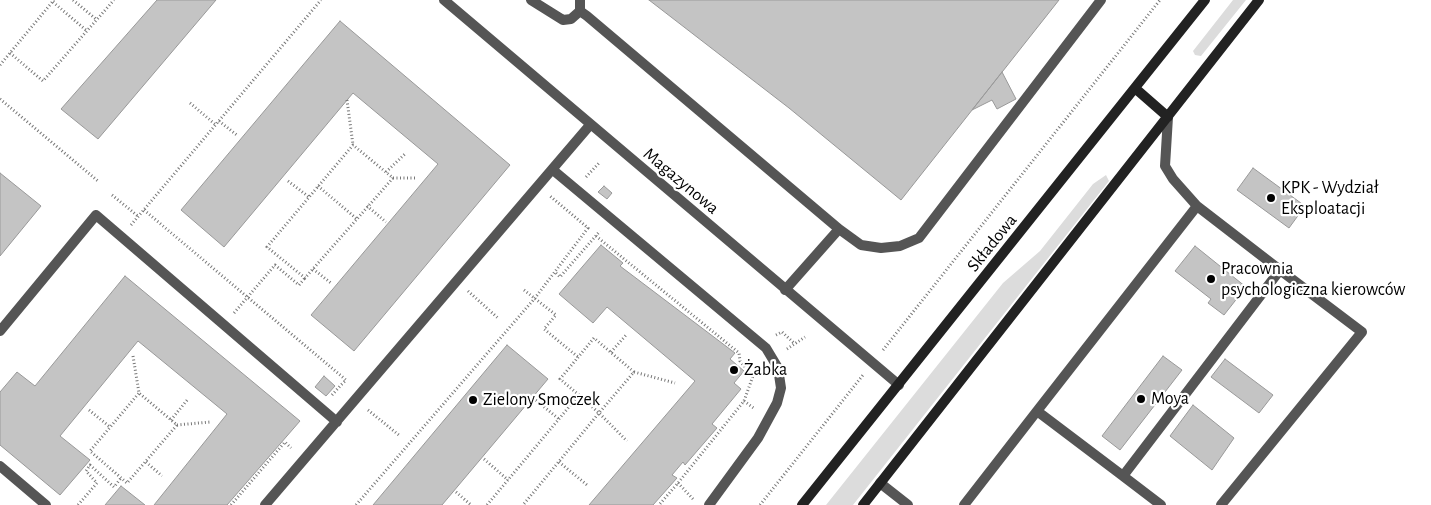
<!DOCTYPE html>
<html>
<head>
<meta charset="utf-8">
<style>
	body { margin:0 }
	canvas { display:block; background:#fff }
</style>
</head>
<body>
<canvas width="1431" height="505"></canvas>
<script>
const c = document.querySelector('canvas').getContext('2d');
c.lineJoin = 'round';
function fillPath(path, color) { c.fillStyle = color; c.fill(path, 'evenodd'); }
const poly = rows => new Path2D(rows.map(r => 'M' + r).join(''));
function strokePath(path, color, width, dash) { c.strokeStyle = color; c.lineWidth = width; c.lineCap = dash ? 'butt' : 'round'; c.setLineDash(dash || []); c.stroke(path); }
function write(font, color, halo, rows, align = 'center') {
  c.font = font + ' "Alegreya Sans",sans-serif'; c.lineWidth = 4.5; c.setLineDash([]); c.textBaseline = 'middle'; c.strokeStyle = halo; c.fillStyle = color; for (const [text, x, y, turn = 0] of rows) {
    c.save(); c.translate(x, y); c.rotate((+turn || 0) * Math.PI / 180); c.textAlign = isNaN(turn) ? turn : align; if (halo) c.strokeText(text, 0, 0); c.fillText(text, 0, 0); c.restore();
  }
}
const green = poly([
	[1233,0,1246,0,1201,56,1195,55,1193,51],
	[1106,175,1109,181,853,505,826,505,1003,283,1040,251,1093,184]
]);
const building = poly([
	[157,0,216,0,98,139,61,109,157,0],
	[649,0,1059,0,901,200,789,108,649,0],
	[340,21,510,165,354,351,311,315,438,164,353,93,224,247,181,210,340,21],
	[1002,72,1016,99,997,109,992,100,972,110,1002,72],
	[1253,168,1305,206,1289,228,1237,190,1253,168],
	[0,173,41,206,0,256,0,173],
	[604,186,612,193,607,199,598,192,604,186],
	[601,245,623,263,620,266,735,353,730,359,744,371,734,383,741,389,712,424,717,428,685,465,683,462,672,475,677,478,653,505,589,505,695,381,607,307,593,323,559,294,601,245],
	[1195,246,1246,287,1224,315,1208,303,1211,299,1175,271,1195,246],
	[125,276,300,421,227,505,154,505,227,414,138,341,60,436,90,460,60,495,0,445,0,392,17,372,35,386,125,276],
	[507,345,548,379,442,505,373,505,507,345],
	[1163,356,1182,370,1120,450,1102,436,1163,356],
	[1225,359,1273,395,1259,413,1211,377,1225,359],
	[324,376,335,386,326,396,315,387,324,376],
	[1193,405,1234,438,1212,470,1170,436,1193,405],
	[121,486,145,505,105,505,121,486]
]);
const path = poly([
	[73,0,97,20],
	[53,2,87,31],
	[10,53,43,81,114,0],
	[0,65,54,0],
	[0,99,98,181],
	[347,100,353,145],
	[190,103,216,125],
	[219,121,238,136],
	[386,172,406,153],
	[586,177,599,163],
	[393,178,305,278,267,247,353,145,393,178,415,178],
	[288,181,309,197],
	[318,186,357,219],
	[112,195,139,217],
	[367,206,386,222],
	[144,210,346,380,341,385],
	[131,225,321,0],
	[596,236,739,353,740,361,753,376,744,401,678,483,659,505],
	[313,269,331,283],
	[556,273,560,277,600,231],
	[524,290,556,315,544,329,578,357],
	[468,291,499,319],
	[234,313,275,265,299,285,305,278],
	[776,335,782,332,795,344],
	[787,349,805,337],
	[883,350,1160,0],
	[611,352,627,334],
	[133,356,139,393,177,425,127,483,90,451,139,393],
	[634,372,675,383],
	[332,395,341,385],
	[579,395,560,379,594,338,634,372,599,413,627,441],
	[533,398,559,419],
	[744,401,755,409],
	[89,410,110,427],
	[368,410,400,436],
	[171,420,188,399],
	[177,425,210,422],
	[484,459,508,480],
	[146,462,162,476],
	[559,462,587,485],
	[678,483,693,499],
	[456,492,471,505],
	[78,505,97,483,86,471,90,465,114,487,121,478],
	[231,505,285,442,291,448],
	[356,505,535,298,588,228,550,196],
	[487,505,579,395,599,413,523,505],
	[760,505,863,375]
]);
const service = poly([
	[531,0,563,20,571,19,580,11,580,0],
	[580,11,587,16,839,229],
	[553,170,766,348,778,368,781,388,777,403,758,438,709,505],
	[785,290,839,229,861,245,881,248,900,246,919,238,1101,0],
	[0,331,96,215,337,422],
	[1037,411,1197,206],
	[0,466,46,505],
	[1123,476,1161,505],
	[880,483,908,505],
	[265,505,590,125],
	[964,505,1037,411,1123,476,1280,270,1197,206,1173,179,1165,166,1168,117],
	[1221,505,1362,332,1280,270]
]);
const minor = poly([
	[444,0,899,385]
]);
const secondary = poly([
	[1136,89,1168,117],
	[802,505,1205,0],
	[863,505,1259,0]
]);
const markers = [
	[1271,198,5,"#000"],
	[1211,279,5,"#000"],
	[734,370,5,"#000"],
	[1141,399,5,"#000"],
	[473,400,5,"#000"]
];
const streetNames = [
	["Magazynowa",681,181,40],
	["Składowa",992,243,-51]
];
const poiNames = [
	["KPK - Wydział",1281,188],
	["Eksploatacji",1281,209],
	["Pracownia",1221,269],
	["psychologiczna kierowców",1221,290],
	["Żabka",744,370],
	["Moya",1151,399],
	["Zielony Smoczek",483,400]
];
fillPath(green, '#dcdcdc');
fillPath(building, '#c4c4c4');
strokePath(building, '#999', 1);
strokePath(path, '#777', 3, [1, 2.5]);
strokePath(service, '#555', 10);
strokePath(minor, '#555', 10);
strokePath(secondary, '#222', 10);
for (const [x, y, r, color] of markers) { const dot = new Path2D(); dot.arc(x, y, r, 0, 2 * Math.PI); c.fillStyle = color; c.fill(dot); strokePath(dot, '#fff', 2); }
write('18px', '#000', '#fff', streetNames);
write('18px', '#000', '#fff', poiNames, 'left');
</script>
</body>
</html>
